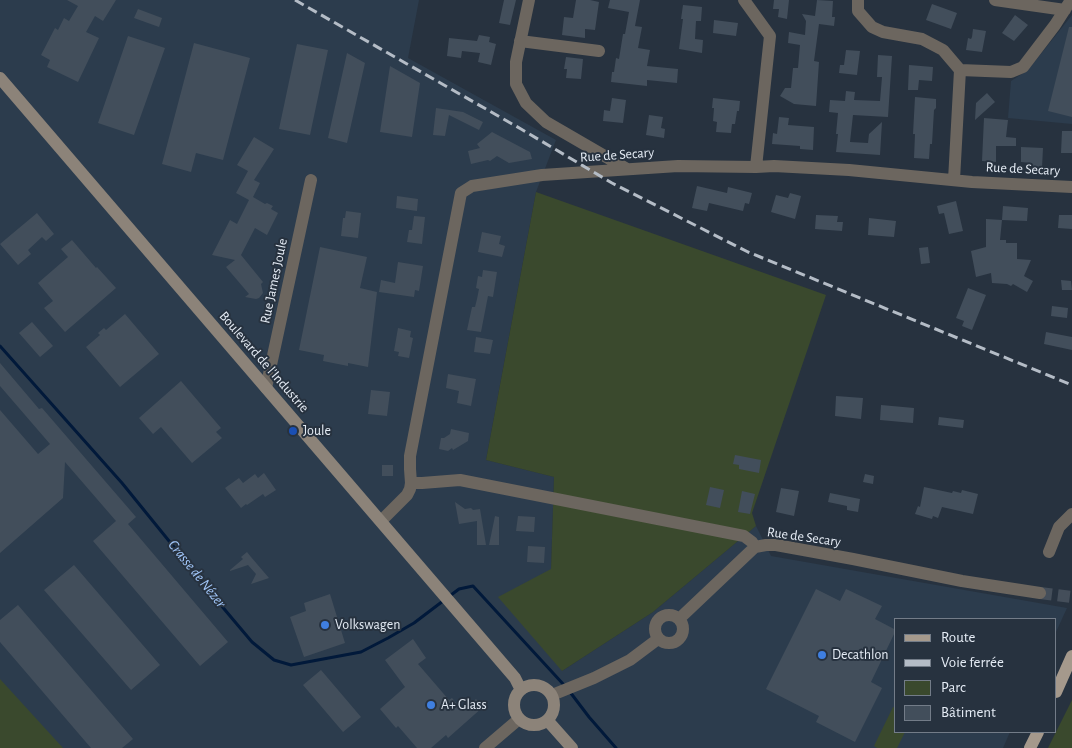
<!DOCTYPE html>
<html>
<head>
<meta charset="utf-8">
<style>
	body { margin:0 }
	#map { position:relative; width:1072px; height:748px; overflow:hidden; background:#27323f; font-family:"Alegreya Sans",sans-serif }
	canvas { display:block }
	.legend { position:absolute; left:894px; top:618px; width:162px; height:115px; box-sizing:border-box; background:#27323f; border:1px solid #737c88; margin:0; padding:6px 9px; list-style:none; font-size:15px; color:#e5ecf5 }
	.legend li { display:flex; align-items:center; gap:10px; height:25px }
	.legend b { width:25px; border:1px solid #737c88 }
</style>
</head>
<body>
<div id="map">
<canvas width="1072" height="748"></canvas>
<ul class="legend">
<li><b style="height:6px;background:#a5998c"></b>Route</li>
<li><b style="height:6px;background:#b4bcc6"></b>Voie ferrée</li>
<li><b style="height:14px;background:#3a492d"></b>Parc</li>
<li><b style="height:14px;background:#424e5b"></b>Bâtiment</li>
</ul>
</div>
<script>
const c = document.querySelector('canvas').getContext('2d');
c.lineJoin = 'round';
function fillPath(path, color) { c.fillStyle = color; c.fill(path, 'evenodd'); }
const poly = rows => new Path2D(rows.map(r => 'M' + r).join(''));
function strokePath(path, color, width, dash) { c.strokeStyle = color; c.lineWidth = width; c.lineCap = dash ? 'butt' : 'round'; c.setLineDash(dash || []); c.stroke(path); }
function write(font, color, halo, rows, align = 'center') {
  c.font = font + ' "Alegreya Sans",sans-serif'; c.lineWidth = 4; c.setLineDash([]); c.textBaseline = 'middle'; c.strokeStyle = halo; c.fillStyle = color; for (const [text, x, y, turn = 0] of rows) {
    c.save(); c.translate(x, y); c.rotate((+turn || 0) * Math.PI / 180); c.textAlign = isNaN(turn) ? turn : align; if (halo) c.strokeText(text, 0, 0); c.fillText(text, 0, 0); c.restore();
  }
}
const built = poly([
	[0,0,419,0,408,58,556,140,536,192,486,460,554,477,551,570,562,671,653,612,756,526,771,556,1067,608,1056,632,1056,619,896,619,896,732,1010,732,1003,748,0,748],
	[1072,15,1072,124,1008,118,1011,81,1028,70]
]);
const green = poly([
	[536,192,826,295,752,513,756,526,653,612,562,671,498,597,551,569,554,477,486,460],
	[0,679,63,748,0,748],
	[1072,700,1072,748,1048,748],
	[893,707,896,708,896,732,905,732,897,748,877,748,874,746]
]);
const stream = poly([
	[0,346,122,483,225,610,252,642,274,660,291,665,361,652,388,638,414,623,443,601],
	[451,595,459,589,473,586,564,685],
	[570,692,589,717,616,748]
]);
const building = poly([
	[67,0,116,0,103,21,95,16,86,32,99,38,78,82,47,67,50,60,41,55,55,28,58,30,64,18,69,21,78,6],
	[504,0,516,0,510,25,499,23],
	[576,0,590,0,599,2,595,30,585,29,585,38,562,35,564,17,573,18],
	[610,0,640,0,635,26,642,27,638,48,650,50,647,66,678,69,677,83,647,80,647,86,611,82,612,72,614,72,616,58,619,59,623,34,625,34,629,12,608,8],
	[774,0,789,0,787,19,778,17,779,9,773,9],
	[817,0,833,1,832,17,835,17,834,26,819,24,814,61,819,62,816,106,794,104,780,96,785,88,791,88,793,68,798,68,800,45,788,43,789,32,805,35,806,21,802,14,815,16],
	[932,4,957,13,951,29,926,20],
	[683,5,702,7,701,21,696,21,695,39,703,40,702,53,679,49,683,19,681,19],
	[138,9,162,18,159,27,134,18],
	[1015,15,1028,25,1014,41,1002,33],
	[714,20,738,23,736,36,713,33],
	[1069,27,1072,27,1072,117,1048,111],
	[973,29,986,31,982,52,966,50,968,38,971,39,972,37],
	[479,35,490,37,489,42,496,44,491,65,478,62,480,53,462,51,461,58,447,56,449,38,477,41],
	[128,36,165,48,134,135,98,123],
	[194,43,250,58,223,160,196,153,191,172,162,164],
	[297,44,328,50,310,135,279,129],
	[846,50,860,51,857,75,839,73,840,65,844,65],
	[347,53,365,63,347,143,328,138],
	[878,55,892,56,888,117,853,115,850,142,868,143,869,134,882,122,880,155,836,152,838,134,836,134,838,113,829,112,830,100,845,101,846,91,855,92,854,100,880,101,882,77,877,77],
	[566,57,583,59,581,79,566,78,567,69,564,69],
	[909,65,933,67,932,81,919,80,918,90,908,90],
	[390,66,420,83,412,137,380,132],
	[987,93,995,102,975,120,976,103],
	[915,97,936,99,936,108,934,110,932,144,930,144,929,159,914,158,915,134,913,134],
	[612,98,626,100,623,123,603,121,604,110,610,111],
	[713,98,740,101,739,111,737,111,735,124,732,124,731,133,716,132,717,122,713,121,714,108,712,108],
	[436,108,463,112,483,122,479,130,449,115,445,136,433,135],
	[649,115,663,117,661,128,665,129,664,138,646,135],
	[779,117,789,118,788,125,814,127,813,150,800,149,800,146,772,144,773,133,777,134],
	[984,118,1008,120,1006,137,1016,138,1016,146,996,146,996,162,982,161],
	[1062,131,1072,131,1072,153,1061,153],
	[492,132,530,152,532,159,509,163,497,156,490,161,488,160,471,164,468,151,480,148,477,144],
	[254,137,274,149,254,180,260,183,253,197,265,204,267,203,273,206,271,209,278,213,267,235,255,228,241,255,263,282,261,284,263,293,259,298,256,299,245,297,249,294,226,267,235,260,212,255,230,220,237,224,249,200,236,193,248,171,237,165],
	[1021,147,1043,148,1042,168,1032,167,1032,163,1021,162],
	[697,186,727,193,728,187,752,193,749,204,745,203,743,211,709,203,707,211,692,208],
	[790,193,801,196,795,219,771,212,776,195,788,198],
	[397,196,418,199,417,211,396,208],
	[956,201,963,231,949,234,944,213,939,214,937,206],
	[1003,206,1028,208,1027,221,1002,220],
	[346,211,361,213,358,238,341,236,343,218,345,218],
	[37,213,54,234,46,241,42,237,28,250,31,254,18,265,0,244],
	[816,215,838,216,837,222,843,222,842,231,815,229],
	[1059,215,1072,215,1072,229,1058,228],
	[414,216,425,217,422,244,407,242,409,230,412,230],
	[869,218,896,221,894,237,868,235],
	[986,219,1002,220,1000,240,1006,240,1006,243,1017,243,1017,259,1031,260,1024,276,1033,281,1027,292,1013,284,1011,286,1007,284,992,283,991,273,976,277,971,251,986,247],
	[482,232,501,236,499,244,505,246,502,257,478,252],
	[72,240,96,268,97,267,116,288,65,332,44,308,53,301,38,283,68,257,61,249],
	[320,247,367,257,360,288,377,292,368,367,348,363,348,366,323,361,324,355,299,350],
	[928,247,930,263,921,264,919,248],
	[398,262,423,266,419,291,415,290,414,297,379,292,381,280,395,283],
	[483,270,497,272,493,297,488,296,481,332,467,330,472,307,475,307,477,299,479,289,476,288,478,276,482,277],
	[1061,280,1071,281,1072,290,1062,290],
	[968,288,986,295,972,330,962,326,964,321,956,318],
	[1052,306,1068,308,1067,318,1051,316],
	[125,314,159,354,120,387,86,347,100,335,98,333,104,328,106,330],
	[32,322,53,346,40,357,19,333],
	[398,328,411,331,410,337,413,338,409,358,398,356,399,352,394,351],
	[1046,332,1072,337,1072,350,1044,344],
	[476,337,493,340,490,354,474,352],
	[0,363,39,409,42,408,136,517,128,524,228,642,200,666,93,541,116,521,65,462,63,498,0,553,0,410,38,454,50,444,0,386],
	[448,374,476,379,471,406,457,403,459,391,446,388],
	[181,381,221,428,216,432,222,438,192,463,161,427,153,434,139,418],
	[371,390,390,392,387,416,368,414],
	[836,396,863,398,861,419,835,416],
	[881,405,914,408,913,423,880,420],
	[939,417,964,420,963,428,938,425],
	[451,429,469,433,468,441,453,450,452,448,448,451,439,449,441,438,444,438,450,434],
	[735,455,761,460,759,473,739,469,739,465,733,464],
	[382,465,393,465,393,476,382,476],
	[264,473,276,490,265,497,263,494,247,505,246,504,241,508,225,488,239,478,243,483,255,474,258,478],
	[865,474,874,476,873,484,863,482],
	[710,487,724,490,720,508,706,505],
	[924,487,952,493,953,491,961,493,962,490,978,494,973,514,942,507,938,518,933,516,932,519,915,514,918,506,920,507],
	[781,488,799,491,794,516,776,512],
	[742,491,755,494,750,514,738,512],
	[830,493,860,499,858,512,847,510,847,506,828,502],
	[455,502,465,509,471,508,473,510,480,509,486,545,477,545,477,521,459,524],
	[495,516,499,517,499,545,489,545],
	[518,516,535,517,534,532,516,531],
	[528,546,545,547,544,563,527,562],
	[247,552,251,557,269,578,251,584,256,574,248,565,230,571,230,570,243,559,241,557],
	[74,565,160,665,131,690,44,590],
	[816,589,840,601,846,589,882,606,875,619,896,630,871,682,882,688,855,742,816,722,819,716,766,689],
	[330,594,345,643,304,657,290,617,306,611,304,603],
	[18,605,133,739,122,748,91,748,0,642,0,620],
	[413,639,426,658,418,664,449,700,452,698,462,710,476,699,483,707,448,738,446,735,431,748,417,748,398,726,396,728,380,709,405,687,385,660],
	[321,670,361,717,343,732,303,685]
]);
const streetTunnel = poly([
	[1040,593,1072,597]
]);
const street = poly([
	[529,0,516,62,516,84,526,103,546,122,627,169],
	[744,0,770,36,756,167],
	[858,0,858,11,872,27,883,32,922,39,943,50,960,70],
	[995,0,1065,10],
	[520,41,599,51],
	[954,180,960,70,1011,72,1023,67,1055,25,1071,0],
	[266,388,311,180],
	[411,483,410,469,410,456,461,193,472,186,542,175,678,166,756,167,774,166,849,170,972,182,1072,187],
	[381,521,407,495,410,489,411,483,422,483,460,480,744,536,752,542,755,547],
	[1049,552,1059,527,1072,514],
	'655 629a14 14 0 1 1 28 0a14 14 0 1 1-28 0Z',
	[679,619,755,547,766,545,776,545,853,559,962,581,1040,593],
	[552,695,594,678,630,660,658,639],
	[485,748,519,719]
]);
const secondary = poly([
	[0,78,515,678,521,690],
	'514 705a20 20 0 1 1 40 0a20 20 0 1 1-40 0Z',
	[548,721,572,748]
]);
const primary = poly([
	[1056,692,1072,656],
	[1030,748,1038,732]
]);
const rail = poly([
	[295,0,521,129,612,183,748,252,1072,385]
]);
const markers = [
	[293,431,5,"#1a4fb4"],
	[325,625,5,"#3f7fe0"],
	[822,655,5,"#3f7fe0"],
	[431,705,5,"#3f7fe0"]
];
const streetNames = [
	["Rue de Secary",617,155,-4],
	["Rue de Secary",1023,169,3],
	["Rue James Joule",274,281,-78],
	["Boulevard de l'Industrie",264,362,49],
	["Rue de Secary",804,537,8]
];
const poiNames = [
	["Joule",303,431],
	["Volkswagen",335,625],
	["Decathlon",832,655],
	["A+ Glass",441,705]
];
const waterNames = [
	["Crasse de Nézer",197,574,51]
];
fillPath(built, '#2c3c4d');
fillPath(green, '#3a492d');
strokePath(stream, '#01193a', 3);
fillPath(building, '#424e5b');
strokePath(streetTunnel, '#444e5a', 12, [12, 6]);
strokePath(street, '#6c665f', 12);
strokePath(secondary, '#8c8379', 12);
strokePath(primary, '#a5998c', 12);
strokePath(rail, '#b4bcc6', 3, [10, 5]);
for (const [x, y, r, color] of markers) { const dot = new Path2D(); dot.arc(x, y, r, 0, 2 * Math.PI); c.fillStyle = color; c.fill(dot); strokePath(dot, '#27323f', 2); }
write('14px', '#e5ecf5', '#27323f', streetNames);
write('14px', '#e5ecf5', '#27323f', poiNames, 'left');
write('italic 15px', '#a1c6f9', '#27323f', waterNames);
</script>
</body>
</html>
